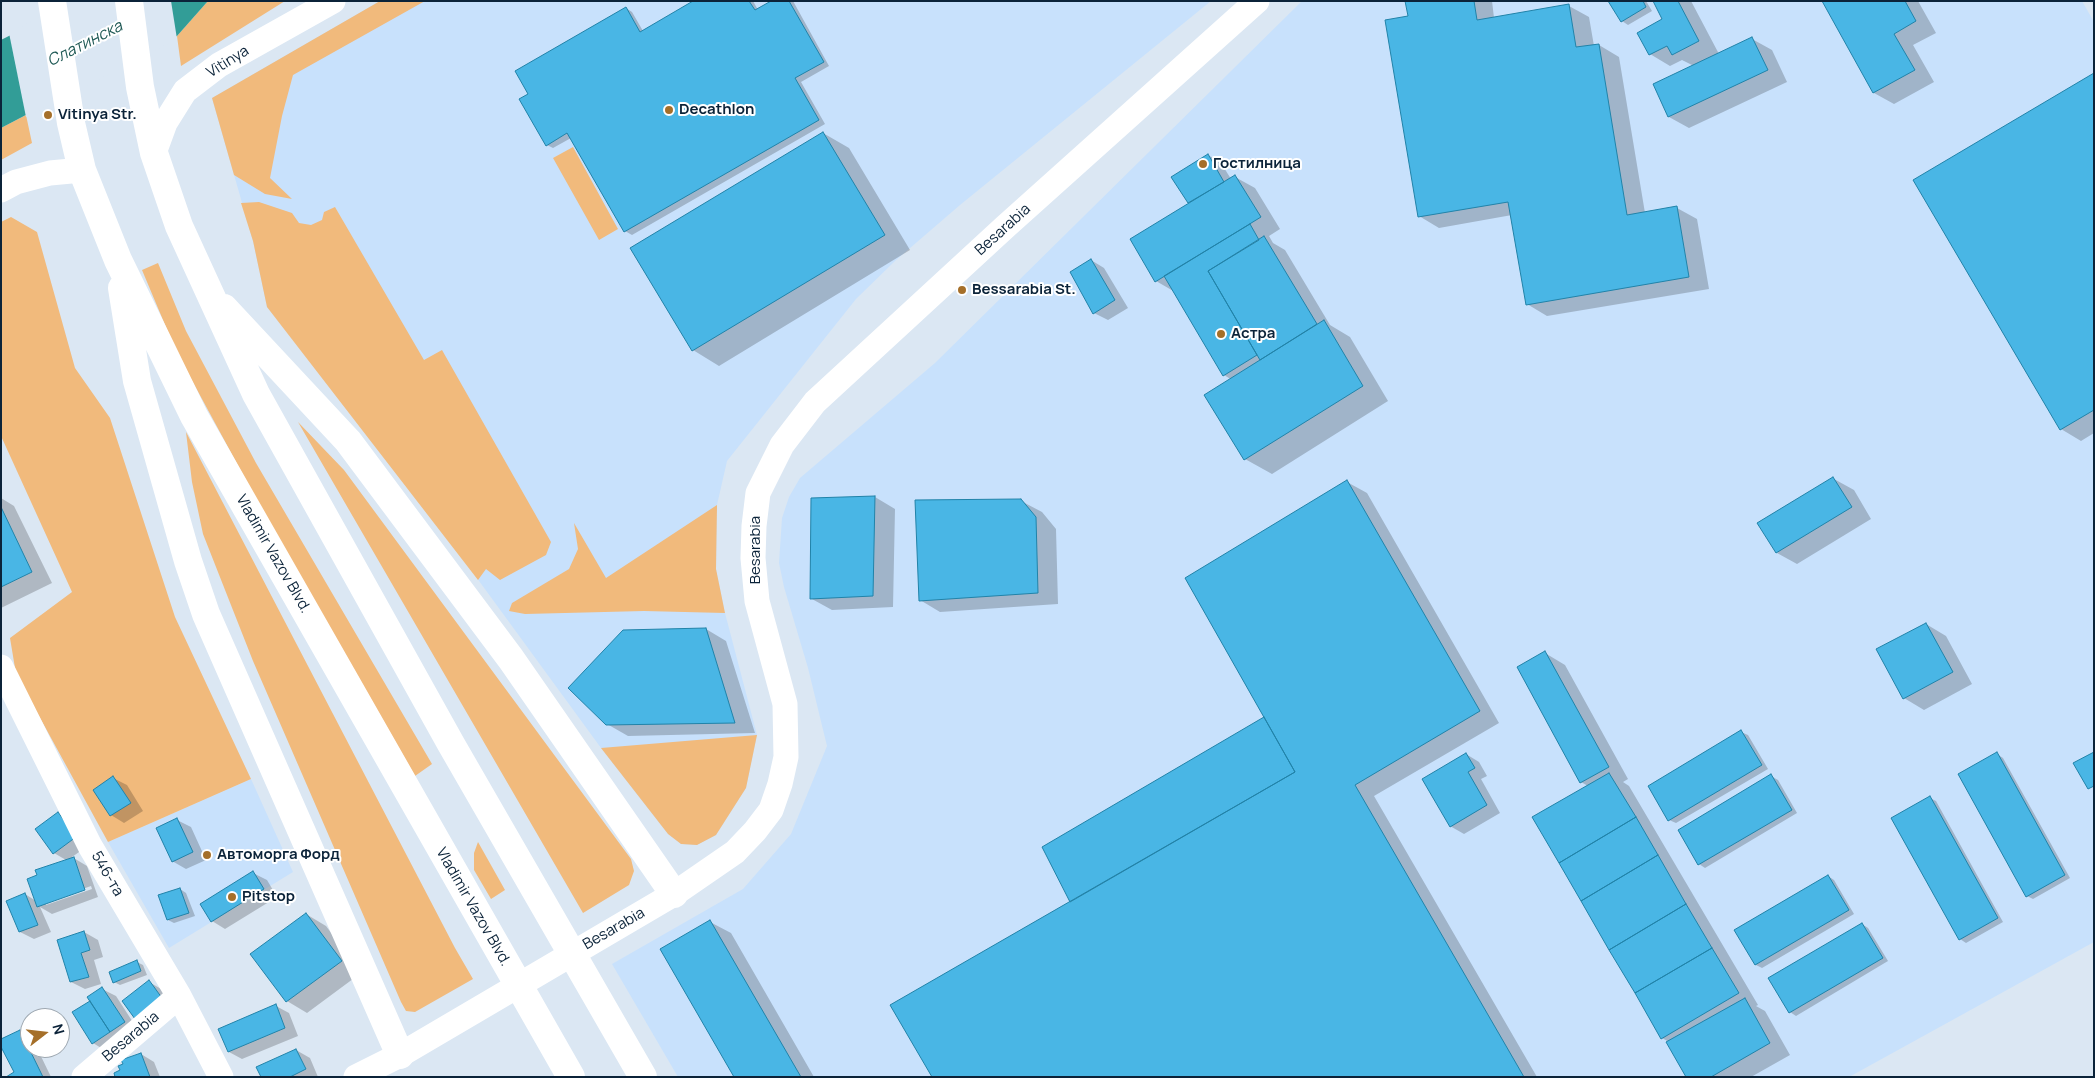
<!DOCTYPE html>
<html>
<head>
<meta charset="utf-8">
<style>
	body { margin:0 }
	#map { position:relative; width:2095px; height:1078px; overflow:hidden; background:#dbe7f3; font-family:Manrope,sans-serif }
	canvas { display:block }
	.frame { position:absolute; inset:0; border:2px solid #0b2339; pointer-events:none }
	.north { position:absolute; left:20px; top:1008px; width:50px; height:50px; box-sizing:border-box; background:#fff; border:1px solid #9da7b0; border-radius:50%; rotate:74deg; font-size:14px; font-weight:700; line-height:20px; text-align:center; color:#0b2339 }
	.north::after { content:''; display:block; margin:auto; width:18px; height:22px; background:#a56f29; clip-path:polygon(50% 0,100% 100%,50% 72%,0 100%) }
</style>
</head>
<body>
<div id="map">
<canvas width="2095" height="1078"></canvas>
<div class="frame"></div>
<div class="north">N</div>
</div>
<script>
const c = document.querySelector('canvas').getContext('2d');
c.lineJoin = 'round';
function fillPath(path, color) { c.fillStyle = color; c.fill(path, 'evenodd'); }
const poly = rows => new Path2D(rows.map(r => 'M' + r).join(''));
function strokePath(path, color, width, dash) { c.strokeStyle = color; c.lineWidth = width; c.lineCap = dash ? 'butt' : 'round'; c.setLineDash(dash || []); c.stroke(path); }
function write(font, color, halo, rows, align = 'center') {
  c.font = font + ' Manrope,sans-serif'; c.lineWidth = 4; c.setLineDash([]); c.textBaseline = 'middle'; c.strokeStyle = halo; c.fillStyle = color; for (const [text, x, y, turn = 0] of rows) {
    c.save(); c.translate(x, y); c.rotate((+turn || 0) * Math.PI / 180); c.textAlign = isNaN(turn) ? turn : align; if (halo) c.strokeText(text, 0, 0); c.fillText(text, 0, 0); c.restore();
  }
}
const built = poly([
	[380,1,1211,1,960,205,895,261,856,299,727,461,717,505,716,569,725,613,757,735,746,788,716,835,697,845,681,844,668,834,601,748,417,496,267,307,253,241,212,98],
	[1302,1,2082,1,2094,22,2094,942,1849,1077,678,1077,612,964,743,889,791,834,827,746,808,668,784,587,779,563,782,518,789,497,800,478,935,363],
	[251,779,293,872,169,948,108,842]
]);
const green = poly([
	[208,1,285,1,181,66,177,36],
	[380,1,425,1,293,75,282,116,270,178,292,199,265,194,234,175,212,98],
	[26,115,32,143,1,160,1,128],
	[573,147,618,229,599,240,553,158],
	[259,202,292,213,299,223,311,225,322,220,324,212,335,207,424,360,442,350,551,542,546,555,500,580,486,569,478,580,267,307,253,241,241,203],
	[11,217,37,232,75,368,110,418,175,617,251,779,108,842,16,674,10,638,72,592,1,436,1,222],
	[158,263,186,331,256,463,432,764,415,776,254,495,176,351,142,270],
	[298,422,344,470,631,859,634,871,629,885,583,913],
	[186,432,455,948,473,979,415,1012,406,1011,401,1002,253,661,203,534,192,482],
	[717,505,716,569,725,613,644,611,525,614,509,611,512,603,569,569,578,549,574,523,606,578],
	[757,735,746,788,716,835,697,845,681,844,668,834,601,748],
	[478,842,505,890,491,899,474,870,474,853]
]);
const water = poly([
	[77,1,208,1,177,36,1,128,1,40]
]);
const pier = poly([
	[71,1,171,1,177,39,26,117,9,33]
]);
const shadow = poly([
	[695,1,753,1,758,10,773,1,793,1,829,66,801,82,825,124,632,235,625,231,571,138,553,148,547,145,530,95,626,8,632,12,643,31],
	[1407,1,1492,1,1494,18,1569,6,1589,17,1594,46,1599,45,1619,57,1645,213,1677,208,1697,219,1709,289,1547,316,1527,304,1512,215,1439,228,1419,216,1410,18],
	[1610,1,1646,1,1652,11,1628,25,1622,21],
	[1654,1,1691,1,1719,54,1752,39,1772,50,1787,82,1689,128,1669,117,1655,85,1694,66,1682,60,1670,66,1650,54,1664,20],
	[1823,1,1918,1,1936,33,1913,45,1934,82,1894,104,1874,93],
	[2094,74,2094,433,2081,441,2061,429],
	[823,133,849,148,910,250,719,366,693,350,631,249],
	[1208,155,1221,163,1231,179,1235,177,1255,188,1280,229,1269,236,1273,243,1285,250,1330,325,1350,337,1388,401,1272,474,1245,459,1232,380,1224,375,1175,292,1156,281,1191,203,1173,177],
	[1091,260,1104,268,1128,308,1108,320,1094,313],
	[1834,479,1854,490,1871,519,1797,564,1777,553],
	[1347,482,1367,493,1499,723,1374,796,1537,1077,934,1077,1072,902,1266,718],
	[875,497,895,509,893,607,832,610,812,599],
	[1,498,14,506,52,583,1,608],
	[1021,501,1042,512,1056,529,1058,604,940,612,920,600],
	[1926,624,1946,636,1972,684,1924,710,1904,698],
	[706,629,726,641,755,733,628,736,607,724],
	[1545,653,1565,665,1628,779,1623,782,1629,786,1758,1005,1756,1006,1765,1011,1790,1055,1751,1077,1687,1077,1669,1042,1662,1038,1588,786,1581,782,1518,668],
	[1741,732,1748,735,1768,769,1676,823,1669,820],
	[1466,754,1479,762,1487,776,1481,779,1500,813,1464,834,1450,826],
	[1997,754,2003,758,2070,878,2033,899,2027,896],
	[1771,776,1778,780,1797,813,1705,868,1699,864],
	[113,778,127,785,143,811,124,823,111,815],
	[1930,798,1936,801,2003,922,1966,943,1960,939],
	[58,814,71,821,89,845,72,857,87,866,98,897,52,914,40,907,51,932,34,939,20,932,8,901,25,894,36,901,66,860,54,853],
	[91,886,92,889,46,905,46,902],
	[177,820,191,827,206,860,186,869,172,861],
	[253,873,267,880,277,897,225,929,212,921],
	[1828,876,1834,880,1854,914,1762,968,1756,965,1736,931],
	[180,889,186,893,195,916,174,923,168,920],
	[306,914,326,926,361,973,307,1013,287,1001],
	[710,922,731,933,814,1077,735,1077],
	[1862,924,1868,928,1888,961,1796,1016,1790,1012],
	[84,932,98,940,103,957,94,960,101,984,85,989,71,982],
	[137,962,143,965,147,975,120,985,114,982],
	[149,982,163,990,175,1006,149,1025],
	[102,989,116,996,138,1030,106,1051,93,1043,91,1001],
	[276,1006,289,1013,298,1036,242,1059,229,1052],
	[20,1031,30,1037,30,1048,37,1048,51,1077,7,1077,15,1073],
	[296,1050,310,1058,318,1077,262,1077],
	[141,1054,154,1062,160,1077,116,1077]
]);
const building = poly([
	[693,1,749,1,755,10,771,1,789,1,824,62,795,78,819,120,624,232,567,133,546,146,519,99,528,94,515,71,626,7,640,32,693,1],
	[1405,1,1474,1,1477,20,1569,4,1576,47,1599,44,1627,215,1677,206,1689,277,1526,305,1508,202,1418,217,1385,20,1408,16,1405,1],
	[1608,1,1643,1,1646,7,1621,22,1608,1],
	[1653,1,1678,1,1699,41,1672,55,1667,46,1649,55,1637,33,1662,19,1653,1],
	[1822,1,1905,1,1916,21,1894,34,1915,70,1873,93,1822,1],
	[1752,37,1768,70,1668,117,1653,84,1752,37],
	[2094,73,2094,410,2060,430,1913,180,2094,73],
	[823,132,885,235,692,351,630,248,823,132],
	[1208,154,1224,182,1188,203,1171,177,1208,154],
	[1235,175,1261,217,1155,282,1130,239,1235,175],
	[1250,224,1259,240,1208,271,1257,355,1223,376,1164,276,1250,224],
	[1264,236,1317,324,1260,360,1208,271,1264,236],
	[1091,259,1115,300,1093,314,1070,272,1091,259],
	[1324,320,1363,386,1244,460,1204,395,1324,320],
	[1833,477,1852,507,1776,553,1757,523,1833,477],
	[1347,480,1480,711,1355,785,1524,1077,932,1077,890,1005,1295,772,1185,578,1347,480],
	[875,496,873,596,810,599,811,498,875,496],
	[1021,499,1036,517,1038,593,919,601,915,500,1021,499],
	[1,507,32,572,1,587,1,507],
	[1926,623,1953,672,1903,699,1876,649,1926,623],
	[706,628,735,723,606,725,568,688,623,630,706,628],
	[1545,651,1609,767,1580,783,1517,667,1545,651],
	[1264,717,1295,772,1070,902,1042,847,1264,717],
	[1741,730,1762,765,1668,821,1648,786,1741,730],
	[1997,752,2065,875,2026,897,1958,774,1997,752],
	[2094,752,2094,786,2088,789,2073,763,2094,752],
	[1466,753,1475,768,1468,772,1487,805,1450,827,1422,779,1466,753],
	[1609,773,1636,817,1559,863,1532,817,1609,773],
	[1771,774,1792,810,1698,865,1678,830,1771,774],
	[113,776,131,803,110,816,93,790,113,776],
	[1930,796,1998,918,1959,940,1891,818,1930,796],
	[58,812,76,837,53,854,35,829,58,812],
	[1636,817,1658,855,1581,901,1559,863,1636,817],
	[177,818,193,852,172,862,156,828,177,818],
	[1658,855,1686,904,1609,950,1581,901,1658,855],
	[74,857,85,890,37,907,27,879,37,875,35,870,74,857],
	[253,871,264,889,211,922,200,904,253,871],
	[1828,875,1849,910,1755,965,1734,930,1828,875],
	[180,888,189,913,167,920,158,895,180,888],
	[25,893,38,925,19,932,6,901,25,893],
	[1686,904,1712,948,1635,993,1609,950,1686,904],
	[306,913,342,961,286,1002,250,954,306,913],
	[710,920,801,1077,734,1077,660,949,710,920],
	[1862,923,1883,958,1789,1013,1768,978,1862,923],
	[84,931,90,950,81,953,89,977,70,982,57,940,84,931],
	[1712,948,1739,993,1661,1039,1635,993,1712,948],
	[137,960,141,971,113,983,109,972,137,960],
	[149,980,162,998,135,1019,122,1001,149,980],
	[102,987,125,1022,110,1032,87,997,102,987],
	[1745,998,1770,1043,1711,1077,1686,1077,1666,1042,1745,998],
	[90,1001,110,1032,92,1044,72,1012,90,1001],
	[276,1004,285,1028,228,1052,218,1029,276,1004],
	[20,1030,43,1077,6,1077,14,1072,1,1047,1,1039,20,1030],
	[296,1049,306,1069,290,1077,261,1077,256,1067,296,1049],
	[141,1053,150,1077,115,1077,114,1073,120,1070,118,1066,123,1064,121,1060,141,1053]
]);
const minor = poly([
	[154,153,165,123,185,91,219,65,333,1],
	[1,190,16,182,50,173,82,170],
	[1,667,90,846,179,996,221,1077],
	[84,1077,179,996],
	[356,1077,400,1055,674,894,735,852,755,831,771,810,780,784,786,757,785,704,757,601,753,558,754,526,758,493,782,445,815,402,1005,227,1257,1]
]);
const major = poly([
	[52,1,71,123,82,170,118,260,194,416,571,1077],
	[129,1,140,87,154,153,179,226,256,394,451,744,643,1077],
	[122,288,137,381,188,561,206,614,400,1055],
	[224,308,348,441,511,659,674,894]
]);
const markers = [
	[669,110,5,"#a56f29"],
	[48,115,5,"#a56f29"],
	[1203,164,5,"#a56f29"],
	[962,290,5,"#a56f29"],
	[1221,334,5,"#a56f29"],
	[207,855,5,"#a56f29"],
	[232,897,5,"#a56f29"]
];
const streetNames = [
	["Vitinya",228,62,-32],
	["Besarabia",1003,230,-42],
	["Besarabia",756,550,-90],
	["Vladimir Vazov Blvd.",273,554,60],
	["546-та",107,874,60],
	["Vladimir Vazov Blvd.",473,907,60],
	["Besarabia",614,929,-30],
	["Besarabia",131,1037,-40]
];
const poiNames = [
	["Decathlon",679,110],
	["Vitinya Str.",58,115],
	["Гостилница",1213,164],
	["Bessarabia St.",972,290],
	["Астра",1231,334],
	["Автоморга Форд",217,855],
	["Pitstop",242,897]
];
const waterNames = [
	["Слатинска",85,44,-27]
];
fillPath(built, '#c8e1fc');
fillPath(green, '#f1ba7c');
fillPath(water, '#329d97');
fillPath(pier, '#dbe7f3');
fillPath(shadow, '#0003');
fillPath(building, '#49b6e5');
strokePath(building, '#2183a9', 1);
strokePath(minor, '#fff', 25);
strokePath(major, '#fff', 28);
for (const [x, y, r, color] of markers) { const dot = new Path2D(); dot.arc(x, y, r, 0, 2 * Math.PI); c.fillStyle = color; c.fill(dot); strokePath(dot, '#fff', 2); }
write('15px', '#0b2339', '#fff', streetNames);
write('bold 15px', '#0b2339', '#fff', poiNames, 'left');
write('italic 16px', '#205a56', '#fff', waterNames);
</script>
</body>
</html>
